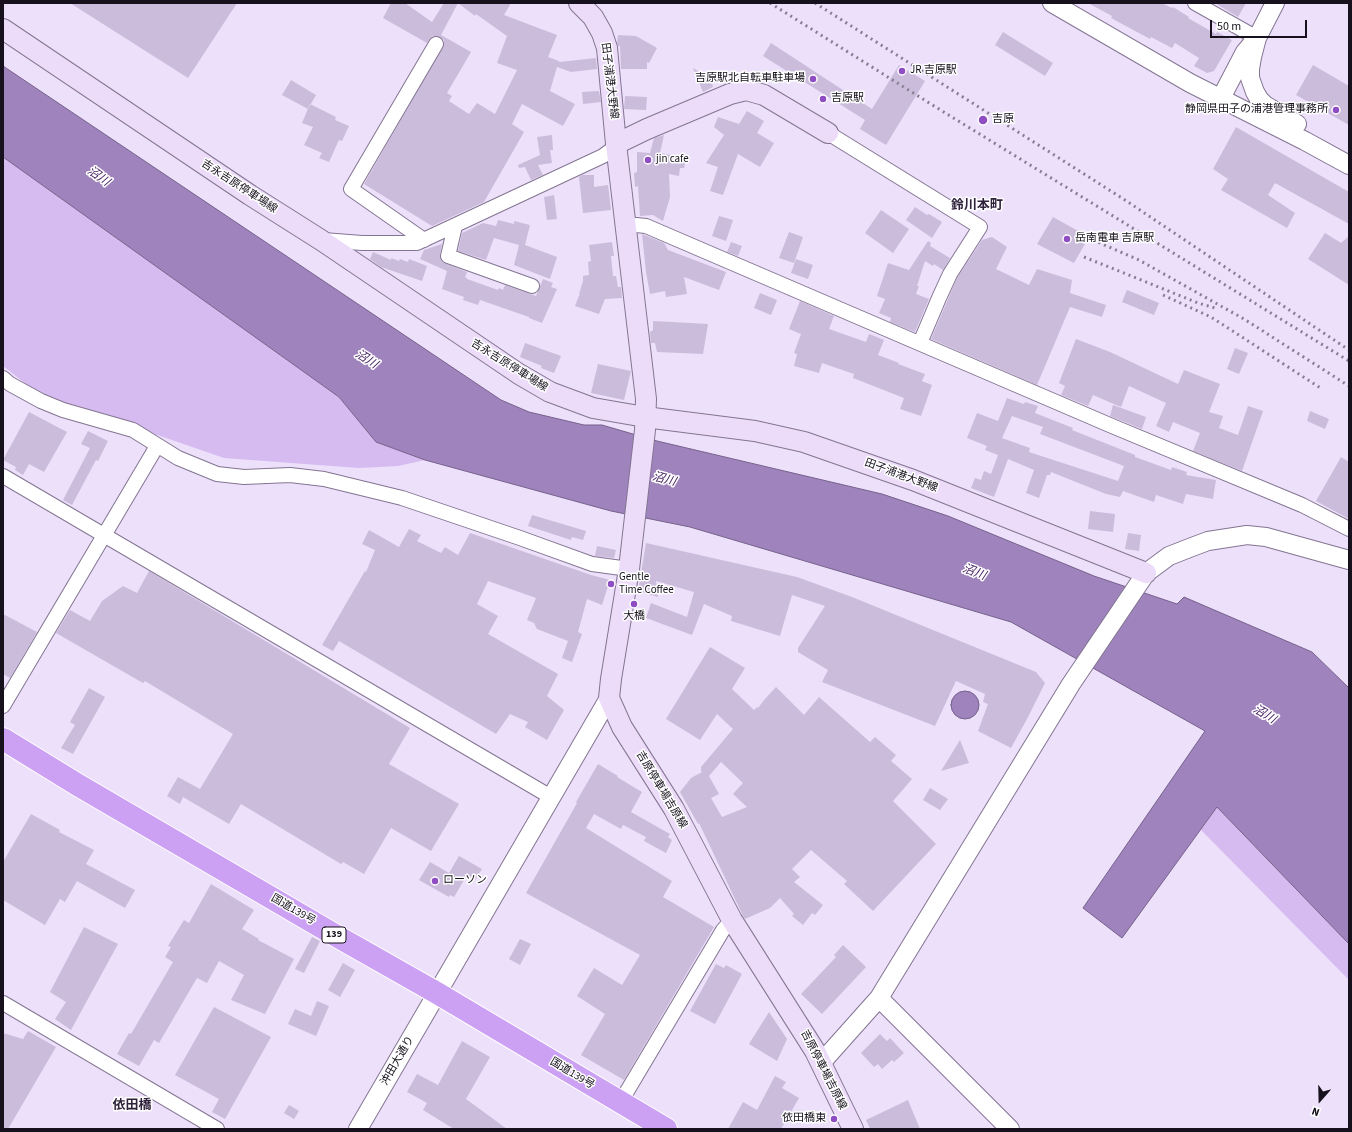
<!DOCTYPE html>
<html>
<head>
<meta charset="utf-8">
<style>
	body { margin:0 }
	#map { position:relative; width:1352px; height:1132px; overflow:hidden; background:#ede0fa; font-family:"Source Sans 3",sans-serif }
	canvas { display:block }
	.frame { position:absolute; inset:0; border:4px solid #16111c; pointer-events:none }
	.north { position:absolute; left:1300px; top:1080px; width:40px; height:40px; -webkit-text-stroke:3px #fff; paint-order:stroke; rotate:200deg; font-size:11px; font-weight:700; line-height:16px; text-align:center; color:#16111c }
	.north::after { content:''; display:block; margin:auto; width:14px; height:18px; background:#16111c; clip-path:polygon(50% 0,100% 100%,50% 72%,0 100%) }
	.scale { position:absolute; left:1210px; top:20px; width:97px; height:18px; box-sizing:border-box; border:2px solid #16111c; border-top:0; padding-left:5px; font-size:12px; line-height:14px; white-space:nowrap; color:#16111c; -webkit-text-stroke:3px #fff; paint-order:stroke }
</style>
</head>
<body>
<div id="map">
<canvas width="1352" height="1132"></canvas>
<div class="frame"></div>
<div class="north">N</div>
<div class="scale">50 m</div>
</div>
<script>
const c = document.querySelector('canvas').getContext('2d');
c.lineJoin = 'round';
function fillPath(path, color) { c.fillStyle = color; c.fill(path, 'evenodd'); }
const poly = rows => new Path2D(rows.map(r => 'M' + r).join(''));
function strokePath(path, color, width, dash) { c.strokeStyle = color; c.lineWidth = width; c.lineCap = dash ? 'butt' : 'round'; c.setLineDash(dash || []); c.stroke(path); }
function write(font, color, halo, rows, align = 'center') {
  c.font = font + ' "Source Sans 3","Noto Sans JP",sans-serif'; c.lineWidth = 3; c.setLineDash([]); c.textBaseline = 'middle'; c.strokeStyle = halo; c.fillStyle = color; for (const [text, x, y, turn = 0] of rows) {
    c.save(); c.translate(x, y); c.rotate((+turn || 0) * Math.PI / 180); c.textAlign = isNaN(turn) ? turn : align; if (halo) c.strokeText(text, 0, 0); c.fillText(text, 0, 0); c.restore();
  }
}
const green = poly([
	[3,157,339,397,376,442,425,460,398,466,359,468,224,458,39,394,3,366],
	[1217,807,1349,944,1349,980,1201,830]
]);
const water = poly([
	[3,66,501,400,529,412,584,425,602,425,657,441,882,494,948,516,1094,576,1177,604,1184,597,1312,652,1349,688,1349,944,1217,807,1122,938,1083,908,1205,731,1011,622,690,527,611,511,425,460,376,442,339,397,3,157,3,66],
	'951 705a14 14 0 1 1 28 0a14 14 0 1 1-28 0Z'
]);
const building = poly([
	[70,3,237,3,188,78],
	[391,3,405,3,432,22,444,3,511,3,504,15,557,35,548,57,559,61,559,62,596,58,597,69,571,72,557,67,550,91,575,104,563,126,522,104,512,124,524,132,484,202,432,226,364,184,444,44,444,40,440,37,432,36,427,43,383,18],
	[458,3,475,16,476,14,507,36,497,63,517,70,495,114,477,103,469,114,449,101,452,96,447,93,471,52,441,35],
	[1088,3,1162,3,1172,8,1173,7,1189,17,1188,18,1216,34,1217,32,1232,40,1214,71,1207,73,1194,66,1199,58,1175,43,1172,48,1151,37,1150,39,1111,18,1112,16],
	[1215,3,1246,3,1238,17],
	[1003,32,1053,63,1045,76,995,45],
	[618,35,636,36,657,48,649,63,647,62,647,69,621,69,620,46,618,46,617,43],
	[771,43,872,109,899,65,925,81,886,145,860,129,865,120,763,56],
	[1313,65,1349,86,1349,125,1296,95],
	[693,68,711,79,713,87,703,92],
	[291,80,316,95,308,109,282,95],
	[599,91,601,102,583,104,582,92],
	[625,96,647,97,646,110,624,109],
	[310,104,336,117,335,120,349,126,342,141,339,140,329,162,319,158,322,153,304,145,313,127,302,123],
	[747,111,764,121,757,133,774,143,760,167,738,154,723,195,710,191,718,167,706,163,724,135,714,127,718,117,739,124],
	[1236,127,1349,192,1349,224,1275,183,1268,195,1295,213,1287,228,1221,190,1228,179,1213,169],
	[552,135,553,150,550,150,552,163,538,165,543,175,531,180,525,167,519,168,518,165,540,155,537,137],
	[664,135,660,153,686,158,684,168,680,168,679,176,669,174,670,197,663,221,653,215,640,216,638,186,635,187,634,173,637,172,637,152,650,153,654,138],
	[582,175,594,175,594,187,608,185,611,210,583,213,579,177],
	[554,195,557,219,547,220,544,197],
	[915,207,927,215,929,214,942,222,932,238,906,220],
	[881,210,909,229,893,253,865,233],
	[719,216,733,220,726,241,712,236],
	[1053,217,1089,237,1074,263,1037,244],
	[498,220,514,224,514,221,530,225,525,245,557,257,550,279,514,265,519,245,494,238,486,260,458,251,462,233,483,223,496,226],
	[789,232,803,237,794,263,779,258],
	[1325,233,1341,243,1349,236,1349,285,1308,259],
	[642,234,664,243,668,250,726,272,719,290,684,277,687,294,666,297,665,291,650,294,646,272],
	[992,237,1007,247,996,269,1029,285,1037,269,1072,280,1070,293,1106,305,1102,317,1070,307,1037,385,931,339,957,278,982,240],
	[928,241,931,243,930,246,950,258,943,270,934,264,933,266,925,261,917,286,919,286,916,294,929,299,915,332,890,322,891,318,879,313,885,299,877,296,888,263,909,270],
	[612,242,614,256,611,256,613,276,616,276,618,287,621,287,622,298,605,299,599,314,575,306,580,293,579,294,583,281,583,276,589,275,588,262,591,261,589,245],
	[731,242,742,246,738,256,727,252],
	[442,244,440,254,442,262,467,272,465,277,467,278,467,279,498,290,499,288,503,290,505,285,536,296,543,279,553,283,551,287,557,289,542,323,529,318,529,317,480,300,478,305,463,300,464,297,442,289,447,271,420,259,424,250],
	[373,252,391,260,391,258,399,261,400,259,408,262,409,259,427,266,422,281,381,267,370,259],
	[796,259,813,265,808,279,791,273],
	[1127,290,1159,303,1154,315,1122,302],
	[760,293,777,300,771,315,754,308],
	[800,301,834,316,829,329,866,342,869,334,884,340,878,355,899,363,898,364,925,374,922,381,932,385,921,416,900,409,904,398,853,378,854,374,822,363,819,373,794,366,797,354,794,353,801,334,789,329],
	[653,321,708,324,703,354,657,352,655,343,651,343,650,332,653,330],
	[1076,339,1110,352,1178,384,1184,370,1220,384,1209,412,1223,416,1219,428,1238,435,1248,406,1263,411,1242,471,1193,451,1200,433,1173,422,1169,432,1156,426,1166,403,1129,386,1121,407,1093,395,1088,406,1061,395,1065,386,1059,383],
	[525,343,561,356,554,373,541,368,542,366,520,357],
	[1235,348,1248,353,1239,374,1227,369],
	[598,364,631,371,624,400,591,393],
	[1007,398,1024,404,1025,402,1038,406,1035,413,1073,428,1072,430,1135,455,1135,457,1171,470,1172,467,1187,472,1186,475,1216,480,1213,499,1186,494,1183,504,1156,495,1154,502,1123,491,1120,497,1106,494,1051,472,1050,475,1047,475,1039,498,1026,493,1034,470,1008,459,994,497,971,488,975,478,981,480,984,471,991,474,998,455,985,450,987,446,967,438,977,413,998,421],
	[1012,416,1043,427,1040,434,1124,466,1118,481,1029,452,1030,448,1002,438],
	[1113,405,1146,417,1142,429,1110,416],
	[1310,411,1329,419,1325,429,1307,421],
	[29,412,67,432,44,472,29,464,23,475,15,470,16,467,3,460],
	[88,431,108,441,98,461,96,460,72,505,63,500,90,448,81,444],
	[1341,457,1349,462,1349,519,1316,501],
	[1090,511,1115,514,1113,532,1088,529],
	[532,515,586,531,583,540,572,537,571,540,528,526],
	[409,529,421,535,417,541,441,553,445,547,458,555,470,533,591,575,610,580,602,605,587,599,578,632,582,634,572,662,562,658,568,641,537,629,534,623,527,620,536,598,488,581,477,604,498,616,488,634,558,674,547,696,564,710,547,740,525,727,528,722,510,714,496,734,339,641,333,651,322,645,365,571,366,572,375,550,362,544,369,530,399,547],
	[1128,533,1141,535,1139,551,1125,549],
	[646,543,797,577,852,597,1036,672,1045,683,1027,719,1011,748,978,731,988,704,983,702,985,694,956,681,935,726,822,682,828,670,798,652,798,648,825,606,792,595,780,636,731,621,732,616,704,604,692,635,646,618,651,603,687,617,694,592,656,581,658,597,638,591],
	[597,546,616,550,614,558,595,556],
	[149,571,410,728,389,764,459,804,431,851,391,828,364,874,343,862,341,864,241,804,229,824,183,797,180,804,167,796,178,777,200,789,233,734,145,681,143,683,56,633,70,610,90,621,102,601,123,586,137,593],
	[3,614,37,632,10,678,3,674],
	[710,647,745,668,732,689,754,710,757,707,758,708,764,700,776,687,804,715,819,697,870,742,875,737,896,755,891,761,912,779,893,801,936,844,873,911,844,884,847,881,811,850,792,869,800,877,794,882,823,905,815,915,812,913,803,925,792,916,794,914,780,898,770,908,745,919,743,916,699,823,698,824,680,792,691,778,702,772,701,771,701,767,733,729,717,714,700,740,666,719],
	[721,762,743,783,733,794,747,807,722,817,711,798,719,794,709,776],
	[89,688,105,697,73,754,61,748,75,725,70,722],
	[960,740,969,763,941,771],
	[598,764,618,776,617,777,642,792,631,812,670,834,668,837,672,840,666,853,644,841,646,837,623,825,621,829,594,814,586,828,672,881,663,897,714,927,624,1080,581,1055,605,1014,577,996,594,968,622,985,640,955,526,893,577,803,576,802],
	[930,788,948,799,940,810,923,800],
	[31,814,60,830,59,832,94,850,86,864,135,890,125,908,77,881,65,902,60,899,45,925,3,900,3,862],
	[459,856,482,869,475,880,467,875,454,897,450,895,449,897,419,880,430,862,449,873],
	[211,884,254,910,242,929,259,939,258,940,294,959,265,1014,231,1000,244,975,219,961,207,983,197,978,159,1043,154,1040,139,1066,117,1054,129,1033,131,1034,173,962,165,957,171,947,168,946,184,920,189,923],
	[84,927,118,944,71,1030,55,1019,66,1002,50,992],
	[312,937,320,941,304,973,295,969],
	[520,939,531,944,520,965,509,959],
	[843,945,866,967,822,1014,801,994,836,957,834,955],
	[343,963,355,970,340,997,328,990],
	[716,964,724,968,726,965,742,974,715,1024,690,1011],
	[317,1001,329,1006,316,1036,288,1024,295,1009,311,1016],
	[214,1007,271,1037,225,1119,212,1112,219,1099,175,1075],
	[769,1012,787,1039,777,1061,749,1044],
	[28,1031,56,1047,8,1129,3,1129,3,1033,23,1039],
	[880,1034,887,1041,890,1038,904,1053,894,1062,892,1060,882,1069,878,1064,874,1067,861,1053],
	[462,1041,490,1057,466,1099,507,1129,454,1129,423,1110,427,1103,407,1092,417,1074,438,1085],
	[775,1076,786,1082,782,1088,799,1098,781,1129,728,1129,743,1102,757,1110],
	[908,1100,920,1129,870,1129,866,1120],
	[289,1105,299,1111,294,1119,284,1113]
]);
const minor = poly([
	[1195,3,1257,38],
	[828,133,980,227,950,274,939,298,920,343],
	[455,226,448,256,532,286],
	[626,228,636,225,646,226,1112,426,1302,505,1349,529],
	[323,240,362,243,417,243,603,156,611,150,616,144],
	[424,240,351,189,436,44],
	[3,378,10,384,41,401,63,410,133,430,178,458,217,474,244,477,290,475,324,479,402,498,520,538,592,564,629,569],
	[3,476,551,797],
	[3,706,157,446],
	[3,1003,217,1129],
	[620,1103,723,930,732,920]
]);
const tertiary = poly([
	[1052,3,1190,83,1305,141,1349,165],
	[1257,38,1252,57,1250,69,1250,78,1255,92,1259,99,1265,105,1297,124],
	[1221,98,1245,52,1257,38,1275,3],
	[879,998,1010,1129],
	[821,1063,879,998,1071,684,1146,573,1169,556,1192,547,1208,541,1247,535,1266,537,1349,560],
	[358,1129,609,698]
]);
const secondary = poly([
	[579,3,593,17,602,33,607,48,616,144,646,399,645,430,629,569,611,679,609,698,622,727,674,809,732,920,815,1051,853,1129],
	[3,29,250,195,321,240,519,374,550,392,593,408,645,417,755,431,804,442,913,480,1146,573],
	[616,144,647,129,730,94,746,90,764,95,828,133]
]);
const trunk = poly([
	[3,739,78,785,340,938,437,993,666,1129]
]);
const rail = poly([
	[770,3,934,106,1349,361],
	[815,3,1125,200,1349,350],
	[1093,240,1139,260,1244,319,1349,386],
	[1084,257,1198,303,1215,308],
	[1163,295,1211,317,1322,389]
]);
const markers = [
	[902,71,4,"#8e4dc2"],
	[813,79,4,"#8e4dc2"],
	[823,99,4,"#8e4dc2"],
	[1336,110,4,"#8e4dc2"],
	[983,120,5,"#8e4dc2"],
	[648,160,4,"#8e4dc2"],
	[1067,239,4,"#8e4dc2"],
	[611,584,4,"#8e4dc2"],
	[634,604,4,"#8e4dc2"],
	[435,881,4,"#8e4dc2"],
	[834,1119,4,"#8e4dc2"]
];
const shields = [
	[334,935,24]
];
const shieldNames = [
	["139",334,935]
];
const poiNames = [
	["JR 吉原駅",910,71],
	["吉原駅北自転車駐車場",805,79,"right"],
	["吉原駅",831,99],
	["静岡県田子の浦港管理事務所",1328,110,"right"],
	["吉原",992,120],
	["jin cafe",656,160],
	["岳南電車 吉原駅",1075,239],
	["Gentle",619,578],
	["Time Coffee",619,591],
	["大橋",634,617,"center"],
	["ローソン",443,881],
	["依田橋東",826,1119,"right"]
];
const streetNames = [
	["田子浦港大野線",609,81,83],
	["吉永吉原停車場線",239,187,33],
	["吉永吉原停車場線",509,366,32],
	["田子浦港大野線",901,476,20],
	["吉原停車場吉原線",661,790,59],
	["国道139号",293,910,30],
	["沖田大通り",398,1061,-60],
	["吉原停車場吉原線",823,1070,63],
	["国道139号",572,1074,31]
];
const waterNames = [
	["沼川",98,177,35],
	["沼川",366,360,32],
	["沼川",664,480,15],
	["沼川",974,573,20],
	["沼川",1264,715,31]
];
const quarterNames = [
	["鈴川本町",977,206],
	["依田橋",132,1106]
];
fillPath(green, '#d5bbf0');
fillPath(water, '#9f83bc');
strokePath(water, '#76618c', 1);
fillPath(building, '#cbbcdc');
strokePath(minor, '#837592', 16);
strokePath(tertiary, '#837592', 20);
strokePath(secondary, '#837592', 22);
strokePath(trunk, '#fff', 24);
strokePath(minor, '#fff', 14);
strokePath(tertiary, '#fff', 18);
strokePath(secondary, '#ecdcfa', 20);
strokePath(trunk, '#cca0f3', 22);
strokePath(rail, '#887f92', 3, [2, 4]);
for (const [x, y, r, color] of markers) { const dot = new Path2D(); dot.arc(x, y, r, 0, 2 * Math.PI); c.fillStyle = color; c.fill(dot); strokePath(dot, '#fff', 1.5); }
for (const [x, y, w] of shields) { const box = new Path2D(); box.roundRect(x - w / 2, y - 8, w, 16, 3); c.fillStyle = '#fff'; c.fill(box); strokePath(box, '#16111c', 1); }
write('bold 10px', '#16111c', null, shieldNames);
write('11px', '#16111c', '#fff', poiNames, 'left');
write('11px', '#16111c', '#fff', streetNames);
write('italic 12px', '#3e165b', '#fff', waterNames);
write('bold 13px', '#2f223b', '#fff', quarterNames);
</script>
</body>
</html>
